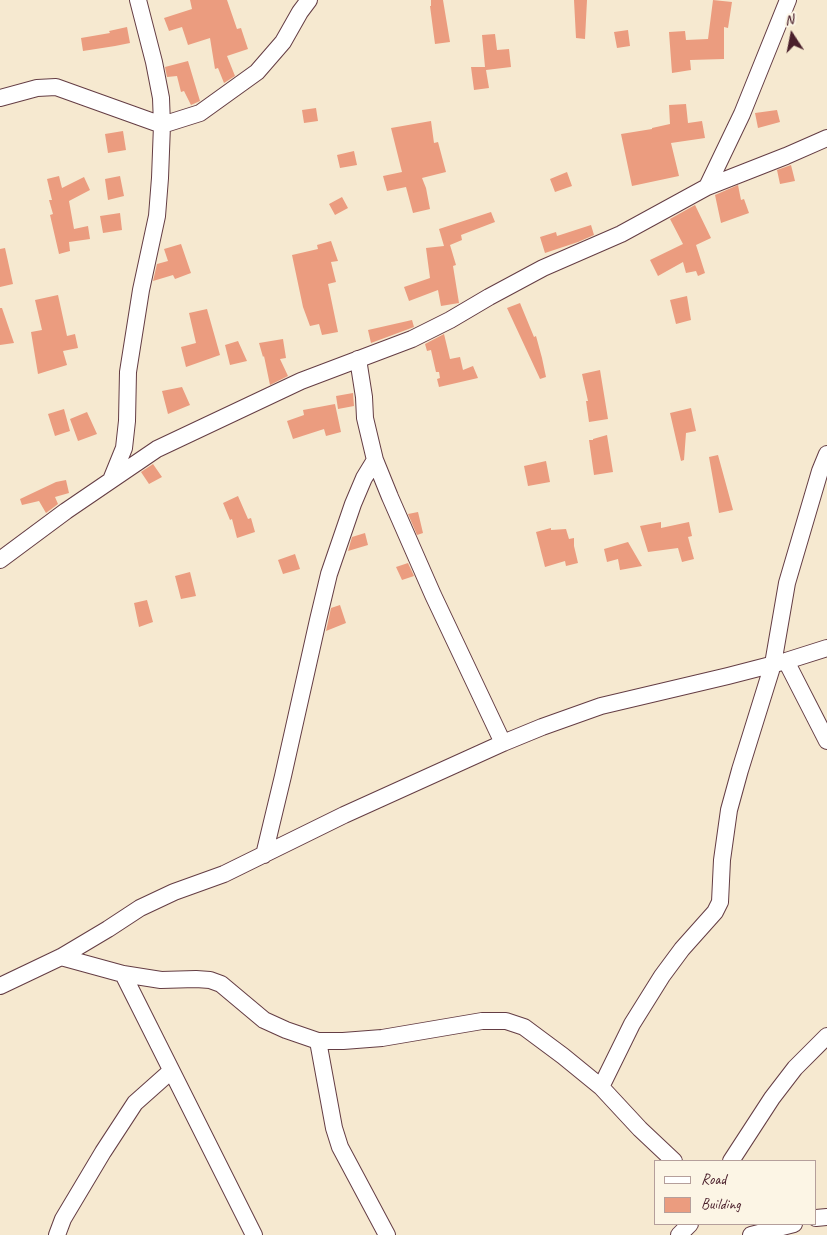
<!DOCTYPE html>
<html>
<head>
<meta charset="utf-8">
<style>
	body { margin:0 }
	#map { position:relative; width:827px; height:1235px; overflow:hidden; background:#f6e9d0; font-family:Caveat,sans-serif }
	canvas { display:block }
	.legend { position:absolute; left:654px; top:1160px; width:162px; height:65px; box-sizing:border-box; background:#fcf5e5; border:1px solid #b59f9b; margin:0; padding:6px 9px; list-style:none; font-size:15px; color:#4a1f2b }
	.legend li { display:flex; align-items:center; gap:10px; height:25px }
	.legend b { width:25px; border:1px solid #b59f9b }
	.north { position:absolute; left:767px; top:10px; width:50px; height:50px; -webkit-text-stroke:4px #fcf5e5; paint-order:stroke; rotate:349deg; font-size:14px; font-weight:700; line-height:20px; text-align:center; color:#4a1f2b }
	.north::after { content:''; display:block; margin:auto; width:18px; height:22px; background:#4a1f2b; clip-path:polygon(50% 0,100% 100%,50% 72%,0 100%) }
</style>
</head>
<body>
<div id="map">
<canvas width="827" height="1235"></canvas>
<ul class="legend">
<li><b style="height:6px;background:#fff"></b>Road</li>
<li><b style="height:14px;background:#eb9c7f"></b>Building</li>
</ul>
<div class="north">N</div>
</div>
<script>
const c = document.querySelector('canvas').getContext('2d');
c.lineJoin = 'round';
function fillPath(path, color) { c.fillStyle = color; c.fill(path, 'evenodd'); }
const poly = rows => new Path2D(rows.map(r => 'M' + r).join(''));
function strokePath(path, color, width, dash) { c.strokeStyle = color; c.lineWidth = width; c.lineCap = dash ? 'butt' : 'round'; c.setLineDash(dash || []); c.stroke(path); }
const building = poly([
	[190,0,227,0,237,29,241,28,248,49,227,56,235,76,224,83,218,68,215,69,210,38,188,45,182,27,169,31,164,18,192,9],
	[431,0,443,0,450,42,435,44,430,6,431,6],
	[574,0,587,0,585,39,576,38],
	[713,0,732,2,728,28,724,27,724,59,690,60,691,70,672,73,669,32,685,31,686,40,708,39],
	[127,27,130,43,115,46,83,51,81,38,110,33,109,31],
	[628,30,630,46,617,48,614,32],
	[495,34,497,50,509,49,511,67,486,70,489,88,474,90,471,67,485,67,482,35],
	[188,61,200,101,191,105,184,91,181,92,177,76,167,77,165,67],
	[686,104,688,123,702,121,705,138,671,143,679,176,632,186,621,134,652,129,652,128,670,124,669,105],
	[316,108,318,121,304,123,302,110],
	[777,110,780,122,758,128,755,113],
	[431,121,434,143,438,142,446,172,422,178,426,188,430,209,413,213,406,187,387,191,383,176,402,172,391,128],
	[123,131,126,150,108,153,105,134],
	[354,151,357,165,340,168,337,155],
	[791,165,795,181,780,184,777,170],
	[567,172,572,186,555,192,550,179],
	[59,176,62,188,84,177,90,190,69,201,74,229,88,226,90,239,69,242,70,251,59,254,50,215,53,214,49,200,52,200,47,179],
	[120,176,124,196,108,200,105,179],
	[738,185,741,200,744,199,749,213,721,223,715,195],
	[342,197,348,208,335,215,329,204],
	[695,205,711,238,696,245,705,273,698,276,696,271,686,273,683,262,658,276,650,260,683,244,670,219],
	[491,212,495,222,461,235,462,240,450,245,456,265,453,266,459,303,441,306,438,290,409,301,404,287,430,278,426,248,444,246,439,229],
	[120,213,122,230,103,233,100,216],
	[591,225,594,235,578,242,545,253,540,237,556,232,557,236],
	[331,241,338,261,331,262,336,282,328,284,338,332,322,335,319,324,310,326,303,307,292,255,318,249,317,245],
	[181,244,191,273,175,279,173,275,153,281,157,264,168,261,164,249],
	[5,248,13,284,0,287,0,249],
	[58,295,67,336,75,334,78,348,63,351,67,365,38,374,31,332,42,330,35,300],
	[687,296,691,320,676,324,670,300],
	[520,303,534,337,536,336,542,358,546,377,540,379,507,308],
	[0,308,2,308,14,343,0,345],
	[207,309,220,355,186,367,181,347,196,343,189,313],
	[412,320,414,327,371,343,368,330],
	[444,334,450,359,460,357,463,370,473,366,478,378,439,387,437,379,440,378,439,372,436,372,431,350,427,351,425,344],
	[283,339,286,358,280,359,288,376,270,385,264,356,263,357,259,343],
	[238,341,247,361,230,365,225,345],
	[600,370,608,419,589,422,586,401,588,401,582,374],
	[182,387,190,405,168,414,162,391],
	[353,393,354,406,338,409,336,396],
	[335,404,341,432,326,436,324,429,293,439,287,421,304,415,303,410],
	[691,408,696,431,686,433,684,460,681,461,670,413],
	[64,409,70,431,55,436,48,414],
	[87,412,97,434,78,441,70,419],
	[607,435,613,472,594,475,589,440,593,440,593,439],
	[718,455,733,510,719,513,709,457],
	[546,461,550,482,528,486,524,466],
	[153,464,162,477,149,484,141,472],
	[66,480,69,493,55,497,58,504,46,513,39,501,22,505,20,499,56,482],
	[238,496,248,519,251,518,255,532,237,538,232,519,230,520,223,503],
	[418,512,423,533,417,535,408,514],
	[661,522,661,528,689,522,692,536,688,537,694,559,682,562,678,548,648,552,640,526],
	[551,528,551,530,566,529,569,539,574,538,574,546,578,563,566,566,565,561,545,567,536,532],
	[365,533,368,545,348,551,352,537],
	[628,542,642,566,620,570,618,559,607,562,604,549],
	[295,554,300,569,283,574,278,560],
	[408,563,414,576,402,580,396,567],
	[190,572,196,596,181,599,175,576],
	[147,600,153,622,139,627,134,603],
	[340,605,346,623,326,631,331,608]
]);
const minor = poly([
	[0,98,37,88,56,87,162,125,200,113,257,72,283,42,300,12,309,0],
	[707,187,742,114,788,0],
	[358,359,364,397,365,418,375,460,390,497,433,595,503,743],
	[111,480,124,448,127,421,128,372,141,290,157,216,160,178,162,125,161,98,154,62,138,0],
	[0,560,66,511,157,449,301,381,412,339,450,320,489,297,543,268,621,234,707,187,786,156,827,138],
	[786,661,827,741],
	[264,855,283,776,318,620,329,574,353,504,364,478,375,460],
	[61,957,123,974,161,980,196,979,210,980,221,984,264,1020,286,1030,318,1041,343,1041,382,1038,482,1021,506,1021,524,1027,563,1056,601,1087,640,1129,674,1161],
	[123,974,254,1235],
	[0,986,61,957,108,929,140,908,174,892,224,874,344,815,503,743,542,727,601,706,728,676,786,661,827,648],
	[318,1041,334,1128,340,1147,387,1235],
	[601,1087,632,1024,662,976,682,949,715,912,720,902,722,860,729,810,740,770,773,664,787,583,820,471,827,454],
	[731,1161,772,1098,795,1068,827,1036],
	[816,1218,827,1217],
	[57,1235,63,1219,103,1152,135,1103,171,1071],
	[679,1235,690,1224],
	[751,1235,794,1224]
]);
fillPath(building, '#eb9c7f');
strokePath(minor, '#643d44', 18);
strokePath(minor, '#fff', 16);
</script>
</body>
</html>
